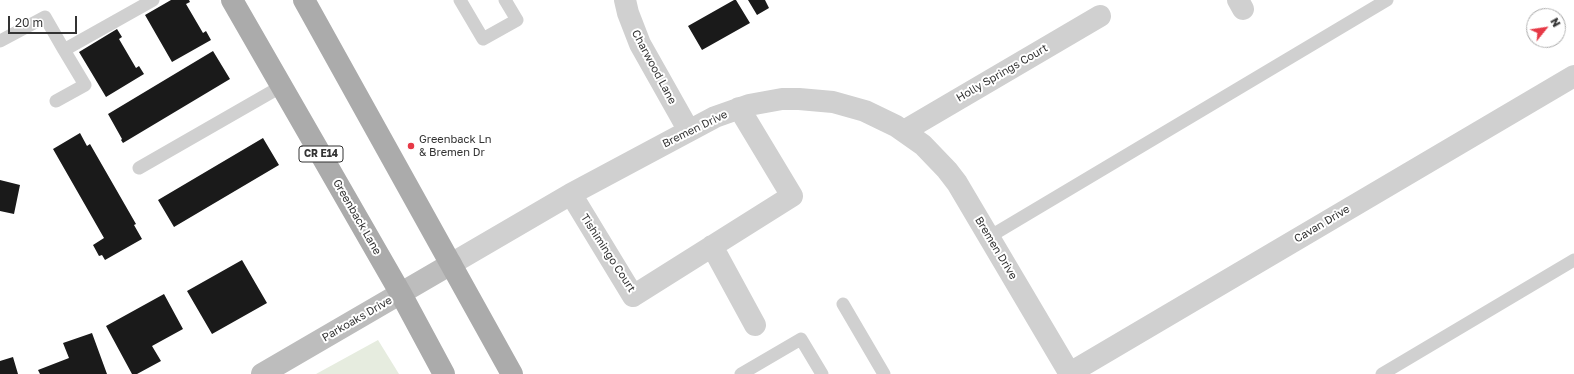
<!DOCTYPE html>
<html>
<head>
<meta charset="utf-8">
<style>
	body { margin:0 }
	#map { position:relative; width:1574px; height:374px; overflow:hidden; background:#fff; font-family:"Golos Text",sans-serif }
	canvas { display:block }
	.north { position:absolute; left:1526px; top:8px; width:40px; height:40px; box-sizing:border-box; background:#fff; border:1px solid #adadad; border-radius:50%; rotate:60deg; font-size:11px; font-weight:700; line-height:16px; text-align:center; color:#333 }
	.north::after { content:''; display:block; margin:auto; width:14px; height:18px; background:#e63946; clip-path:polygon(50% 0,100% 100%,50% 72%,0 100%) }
	.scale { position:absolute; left:8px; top:16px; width:69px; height:18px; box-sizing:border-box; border:2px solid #333; border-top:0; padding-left:5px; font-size:12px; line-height:14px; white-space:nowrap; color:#333; -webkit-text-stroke:3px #fff; paint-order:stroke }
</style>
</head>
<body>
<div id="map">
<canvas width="1574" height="374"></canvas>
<div class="north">N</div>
<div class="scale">20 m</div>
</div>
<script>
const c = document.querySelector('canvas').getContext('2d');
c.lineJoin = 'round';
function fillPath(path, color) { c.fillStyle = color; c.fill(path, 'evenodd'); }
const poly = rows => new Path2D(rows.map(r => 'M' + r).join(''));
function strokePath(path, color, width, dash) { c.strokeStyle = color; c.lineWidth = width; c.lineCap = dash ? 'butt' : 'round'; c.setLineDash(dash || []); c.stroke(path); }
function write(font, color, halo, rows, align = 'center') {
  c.font = font + ' "Golos Text",sans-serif'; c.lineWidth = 4; c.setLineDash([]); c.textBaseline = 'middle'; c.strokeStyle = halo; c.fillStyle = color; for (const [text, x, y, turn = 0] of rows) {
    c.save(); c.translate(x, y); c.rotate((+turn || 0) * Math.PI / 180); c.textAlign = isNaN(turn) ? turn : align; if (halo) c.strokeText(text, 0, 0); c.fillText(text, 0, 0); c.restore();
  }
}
const green = poly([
	[378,340,399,374,316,374]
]);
const building = poly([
	[171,0,189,0,190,2,186,4,203,33,206,31,211,40,172,62,145,15],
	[734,0,736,0,750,23,702,50,688,26],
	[748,0,765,0,769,8,757,15],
	[117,29,122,37,119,39,136,68,139,66,144,74,106,97,79,52],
	[213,51,230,79,123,143,121,140,122,139,108,114],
	[80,133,87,146,90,144,136,224,134,225,142,239,105,260,102,255,99,256,93,245,104,238,53,149],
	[263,138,279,165,174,227,158,200],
	[0,180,20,185,14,214,0,211],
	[242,260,267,303,212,334,187,291],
	[164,294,183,329,152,346,161,361,137,374,132,374,106,326],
	[92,333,107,374,40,374,38,370,69,358,63,343],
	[13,357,18,374,0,374,0,361]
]);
const lane = poly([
	[460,0,483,39,517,20,505,0],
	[0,41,45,17,64,50],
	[56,101,85,85,64,50,153,0],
	[139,168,282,86],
	[989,237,1387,0],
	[843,304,884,374],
	[741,374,801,339,822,374],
	[1382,374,1574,260]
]);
const street = poly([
	[625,0,628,13,640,44,689,131],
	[1238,0,1243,9],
	[904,131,1100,16],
	[571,194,633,296,792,196,739,108],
	[712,246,755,325],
	[451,264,571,194,715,117,749,105,782,99,799,99,833,102,865,111,896,126,923,145,947,170,957,183,1070,374],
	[1070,373,1574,76]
]);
const secondary = poly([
	[262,374,451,264]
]);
const primary = poly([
	[232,0,401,294,444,374],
	[304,0,512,374]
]);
const markers = [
	[411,146,4,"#e63946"]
];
const shields = [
	[321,154,44]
];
const shieldNames = [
	["CR E14",321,154]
];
const streetNames = [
	["Charwood Lane",654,67,62],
	["Holly Springs Court",1002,73,-30],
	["Bremen Drive",695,129,-26],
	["Greenback Lane",357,217,60],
	["Cavan Drive",1322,224,-31],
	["Bremen Drive",996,248,59],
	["Tishimingo Court",608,253,57],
	["Parkoaks Drive",357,319,-30]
];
const poiNames = [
	["Greenback Ln",419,140],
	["& Bremen Dr",419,153]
];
fillPath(green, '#e6ecdf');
fillPath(building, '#1a1a1a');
strokePath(lane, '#d0d0d0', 13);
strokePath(street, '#d0d0d0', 22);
strokePath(secondary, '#bdbdbd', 22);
strokePath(primary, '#ababab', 22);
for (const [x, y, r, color] of markers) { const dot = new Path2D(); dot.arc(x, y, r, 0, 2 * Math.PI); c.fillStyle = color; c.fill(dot); strokePath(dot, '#fff', 1.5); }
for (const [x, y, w] of shields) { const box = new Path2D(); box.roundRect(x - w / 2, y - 8, w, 16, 3); c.fillStyle = '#fff'; c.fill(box); strokePath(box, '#333', 1); }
write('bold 10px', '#333', null, shieldNames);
write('11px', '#333', '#fff', streetNames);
write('11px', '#333', '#fff', poiNames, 'left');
</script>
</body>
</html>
